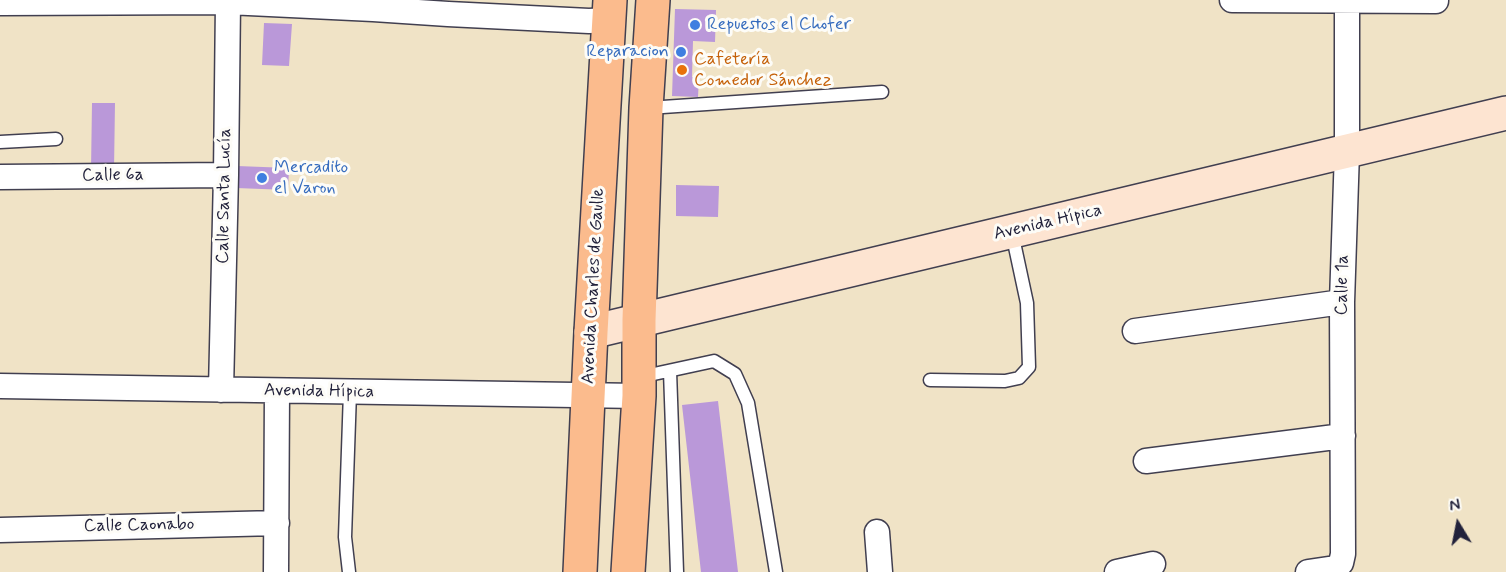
<!DOCTYPE html>
<html>
<head>
<meta charset="utf-8">
<style>
	body { margin:0 }
	#map { position:relative; width:1506px; height:572px; overflow:hidden; background:#f0e3c6; font-family:Mynerve,sans-serif }
	canvas { display:block }
	.north { position:absolute; left:1428px; top:494px; width:60px; height:60px; -webkit-text-stroke:4px #fdfcf7; paint-order:stroke; rotate:350deg; font-size:16px; font-weight:700; line-height:24px; text-align:center; color:#22223b }
	.north::after { content:''; display:block; margin:auto; width:21px; height:27px; background:#22223b; clip-path:polygon(50% 0,100% 100%,50% 72%,0 100%) }
</style>
</head>
<body>
<div id="map">
<canvas width="1506" height="572"></canvas>
<div class="north">N</div>
</div>
<script>
const c = document.querySelector('canvas').getContext('2d');
c.lineJoin = 'round';
function fillPath(path, color) { c.fillStyle = color; c.fill(path, 'evenodd'); }
const poly = rows => new Path2D(rows.map(r => 'M' + r).join(''));
function strokePath(path, color, width, dash) { c.strokeStyle = color; c.lineWidth = width; c.lineCap = dash ? 'butt' : 'round'; c.setLineDash(dash || []); c.stroke(path); }
function write(font, color, halo, rows, align = 'center') {
  c.font = font + ' Mynerve,sans-serif'; c.lineWidth = 6; c.setLineDash([]); c.textBaseline = 'middle'; c.strokeStyle = halo; c.fillStyle = color; for (const [text, x, y, turn = 0] of rows) {
    c.save(); c.translate(x, y); c.rotate((+turn || 0) * Math.PI / 180); c.textAlign = isNaN(turn) ? turn : align; if (halo) c.strokeText(text, 0, 0); c.fillText(text, 0, 0); c.restore();
  }
}
const building = poly([
	[675,9,716,10,715,42,693,41,692,77,699,77,698,97,672,96],
	[264,23,292,24,289,66,262,65],
	[92,103,115,103,114,170,91,170],
	[237,166,289,168,288,190,236,188],
	[676,185,719,186,718,217,676,216],
	[718,401,738,572,701,572,682,405]
]);
const lane = poly([
	[648,108,882,92],
	[0,142,56,139],
	[670,371,677,572],
	[640,377,714,361,735,374,748,403,776,572],
	[930,380,1005,381,1019,378,1029,367,1027,303,1012,233],
	[349,572,345,537,350,392]
]);
const street = poly([
	[1232,0,1436,1],
	[0,3,228,2,373,9,448,14,589,21,608,20],
	[0,177,226,175],
	[1135,331,1342,302],
	[0,386,639,396],
	[221,390,226,175,228,2],
	[1146,461,1343,436],
	[0,530,277,523],
	[877,532,880,572],
	[276,572,277,391],
	[1117,572,1153,564],
	[1308,572,1335,568,1341,563,1343,554,1342,302,1347,151,1347,0]
]);
const secondary = poly([
	[591,332,1506,113]
]);
const primary = poly([
	[580,572,591,332,610,0],
	[628,572,639,396,639,320,646,108,653,0]
]);
const markers = [
	[695,25,6,"#3f7fe0"],
	[681,52,6,"#3f7fe0"],
	[682,70,6,"#e8710a"],
	[262,178,6,"#3f7fe0"]
];
const shopNames = [
	["Repuestos el Chofer",707,25],
	["Reparacion",669,52,"right"],
	["Mercadito",274,168],
	["el Varon",274,189]
];
const foodNames = [
	["Cafetería",694,60],
	["Comedor Sánchez",694,81]
];
const streetNames = [
	["Calle 6a",113,176,-1],
	["Calle Santa Lucía",225,196,-89],
	["Avenida Hípica",1048,223,-13],
	["Calle 1a",1343,285,-89],
	["Avenida Charles de Gaulle",594,286,-87],
	["Avenida Hípica",319,392,1],
	["Calle Caonabo",139,526,-1]
];
fillPath(building, '#ba98d9');
strokePath(lane, '#413f50', 15);
strokePath(street, '#413f50', 27);
strokePath(secondary, '#413f50', 36);
strokePath(primary, '#413f50', 36);
strokePath(lane, '#fff', 12);
strokePath(street, '#fff', 24);
strokePath(secondary, '#fde4d1', 33);
strokePath(primary, '#fbbb8d', 33);
for (const [x, y, r, color] of markers) { const dot = new Path2D(); dot.arc(x, y, r, 0, 2 * Math.PI); c.fillStyle = color; c.fill(dot); strokePath(dot, '#fdfcf7', 2); }
write('18px', '#366cbe', '#fdfcf7', shopNames, 'left');
write('18px', '#c56008', '#fdfcf7', foodNames, 'left');
write('18px', '#22223b', '#fdfcf7', streetNames);
</script>
</body>
</html>
